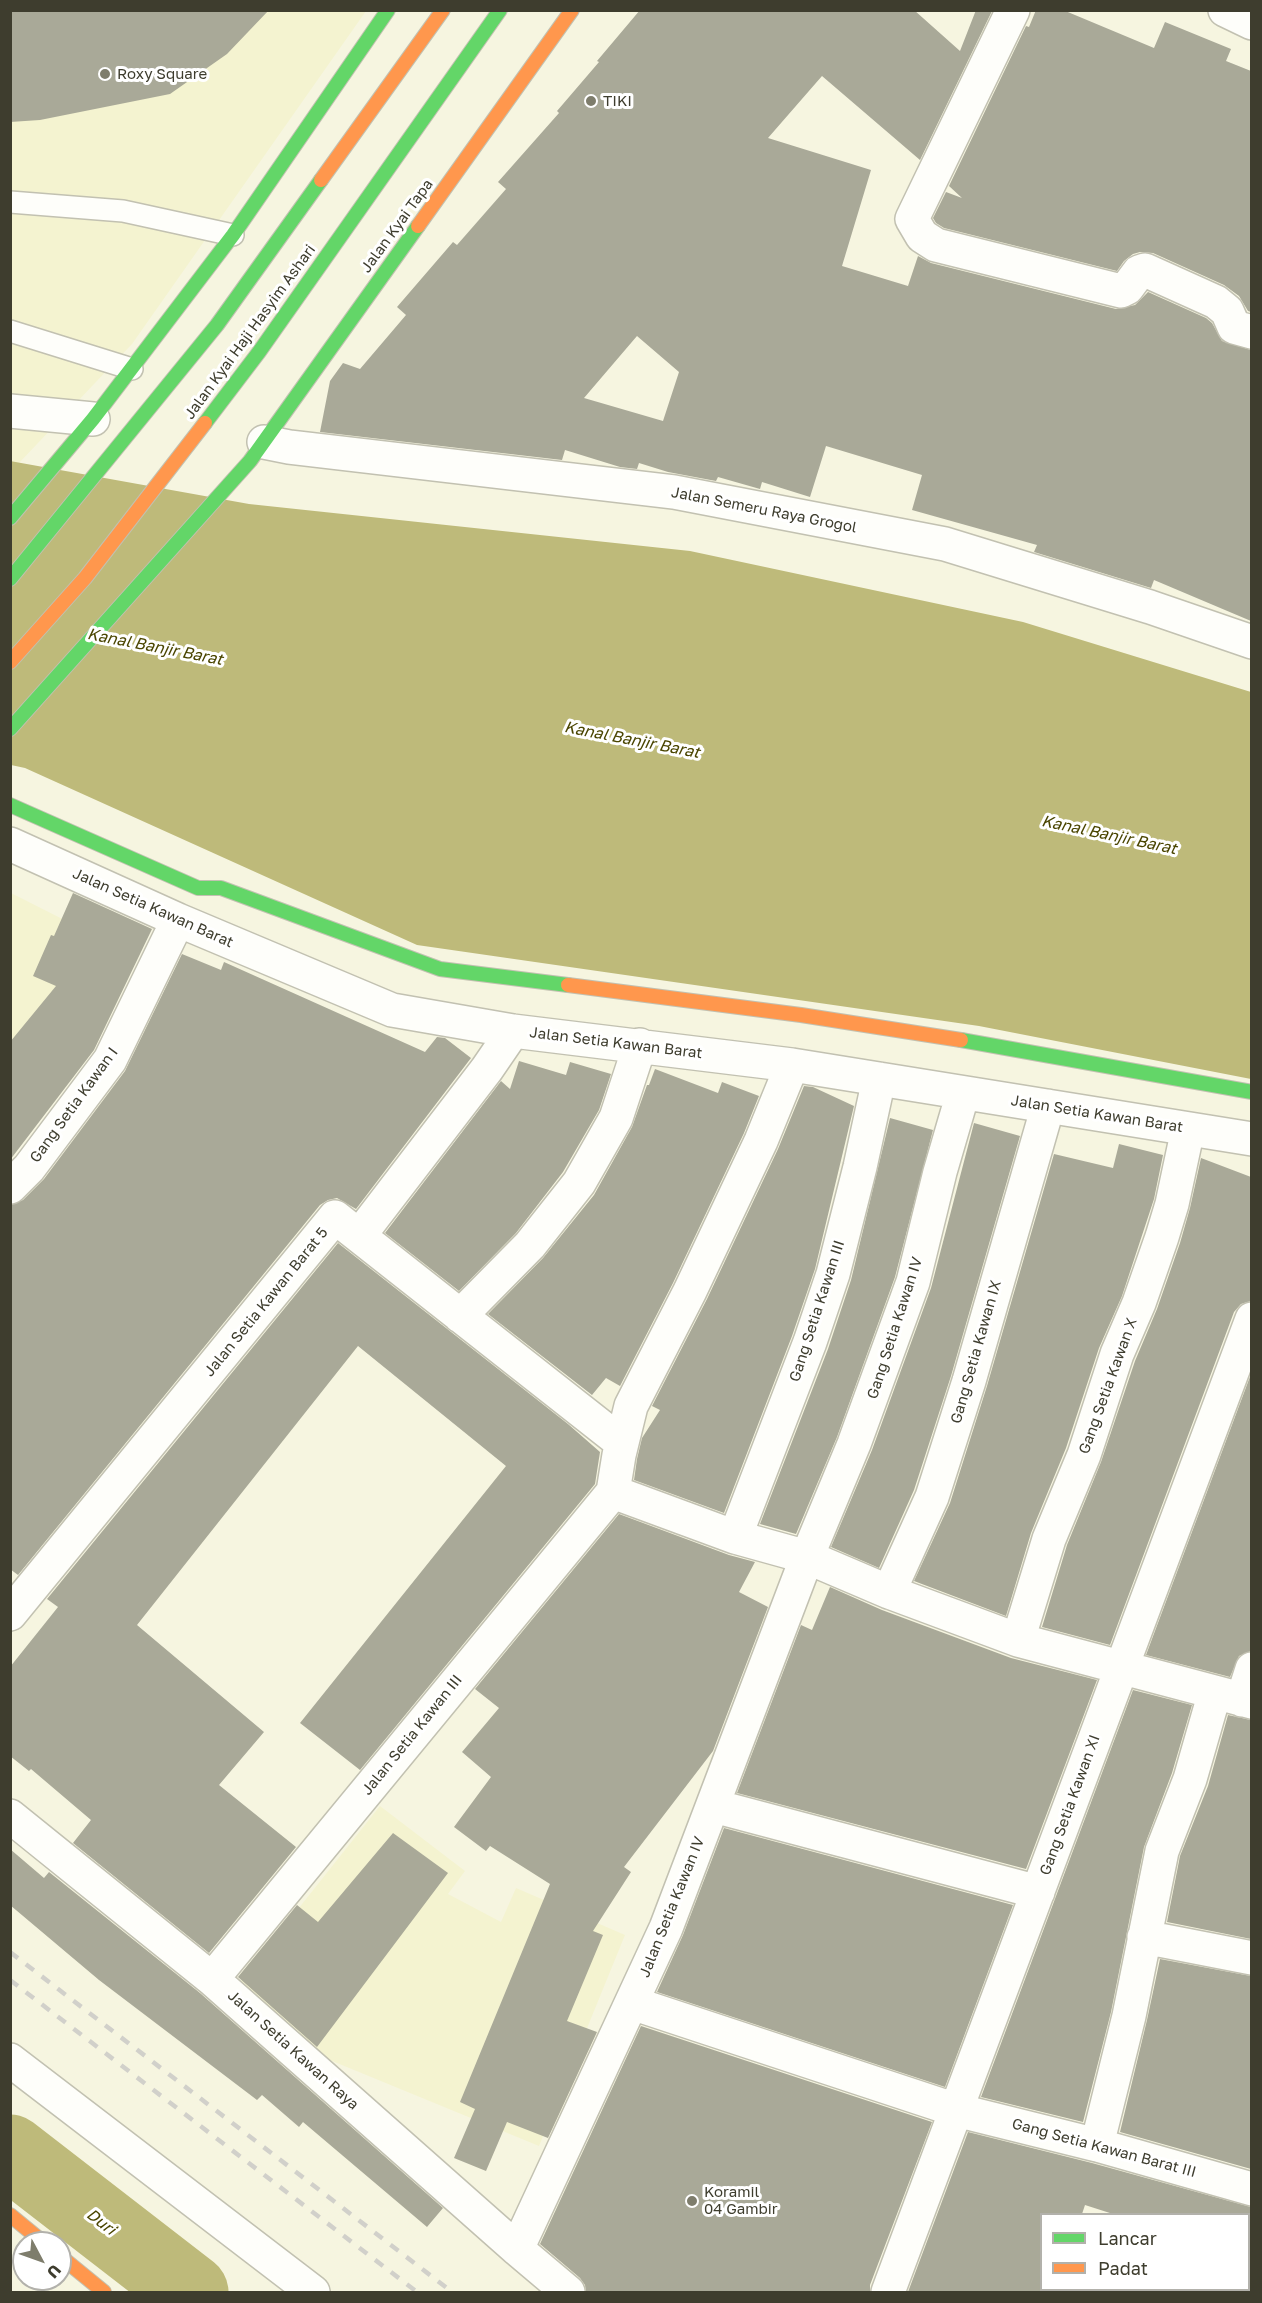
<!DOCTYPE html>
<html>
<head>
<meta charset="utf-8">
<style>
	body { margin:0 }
	#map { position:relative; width:1262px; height:2303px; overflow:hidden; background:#f6f5e0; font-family:"Golos Text",sans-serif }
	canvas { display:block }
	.frame { position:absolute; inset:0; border:12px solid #3e3d2e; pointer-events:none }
	.legend { position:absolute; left:1040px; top:2213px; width:210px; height:78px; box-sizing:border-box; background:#fff; border:2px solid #b2b1ab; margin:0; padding:8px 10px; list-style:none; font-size:18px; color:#3e3d2e }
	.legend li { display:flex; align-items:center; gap:12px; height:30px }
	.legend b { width:30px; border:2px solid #b2b1ab }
	.north { position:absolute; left:12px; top:2231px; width:60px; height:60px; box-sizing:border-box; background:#fff; border:2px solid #b2b1ab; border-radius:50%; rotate:131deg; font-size:16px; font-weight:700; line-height:24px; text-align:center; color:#3e3d2e }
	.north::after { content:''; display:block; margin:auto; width:21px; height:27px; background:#7e7d6c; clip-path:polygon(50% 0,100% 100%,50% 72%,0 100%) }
</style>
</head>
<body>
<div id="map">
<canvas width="1262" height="2303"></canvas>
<div class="frame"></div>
<ul class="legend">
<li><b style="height:8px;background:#63d668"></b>Lancar</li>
<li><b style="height:8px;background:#ff974d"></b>Padat</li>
</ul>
<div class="north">U</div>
</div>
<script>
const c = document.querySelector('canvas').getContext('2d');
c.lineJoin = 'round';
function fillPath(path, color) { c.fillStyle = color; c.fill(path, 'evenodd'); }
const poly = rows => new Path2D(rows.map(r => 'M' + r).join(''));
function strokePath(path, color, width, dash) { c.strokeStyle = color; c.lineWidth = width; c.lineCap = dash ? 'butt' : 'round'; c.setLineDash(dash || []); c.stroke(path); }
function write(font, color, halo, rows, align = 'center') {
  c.font = font + ' "Golos Text",sans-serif'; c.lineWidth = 6; c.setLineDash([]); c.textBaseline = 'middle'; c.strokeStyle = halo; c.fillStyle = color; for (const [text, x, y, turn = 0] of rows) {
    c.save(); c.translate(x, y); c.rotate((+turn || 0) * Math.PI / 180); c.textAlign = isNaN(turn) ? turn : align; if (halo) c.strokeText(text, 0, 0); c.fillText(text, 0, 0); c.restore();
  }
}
const built = poly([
	[11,11,366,11,132,344,19,463,11,462],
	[11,893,98,937,11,1042],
	[380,1806,465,1871,448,1894,501,1922,516,1888,625,1935,539,2146,320,2056,236,1987]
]);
const water = poly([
	[10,461,249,504,690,551,1023,622,1251,692,1251,1079,979,1026,417,945,25,768,11,765]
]);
const river = poly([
	[10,2152,191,2292]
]);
const building = poly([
	[10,10,269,10,227,54,170,94,40,120,10,122],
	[640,10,914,10,960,51,976,10,992,11,920,160,822,76,768,138,871,170,842,266,908,286,918,256,931,263,1116,309,1135,305,1148,292,1206,318,1212,323,1222,341,1251,350,1251,621,1154,580,1151,588,1034,552,1037,545,912,510,922,475,826,446,810,497,762,482,760,489,718,477,716,481,668,472,639,463,637,469,620,467,565,450,562,460,320,432,330,381,343,363,360,369,406,315,397,307,453,242,457,245,506,189,498,182,559,113,557,111,599,62,597,61],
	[637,336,679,372,663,421,584,398],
	[1036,10,1063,10,1154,48,1165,22,1231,49,1226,61,1251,71,1251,312,1248,311,1239,296,1224,285,1153,253,1140,252,1133,254,1124,261,1117,271,944,228,936,223,933,218,946,192,962,198,949,186,1026,26,1029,27],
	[73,893,152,929,94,1050,10,1160,10,1042,56,986,33,976,51,935,54,936],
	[182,954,221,970,224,962,425,1052,437,1037,445,1038,471,1058,356,1209,337,1198,328,1200,320,1205,18,1575,10,1569,10,1205,23,1200,44,1179,125,1071],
	[519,1061,566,1075,570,1062,611,1074,599,1110,563,1172,516,1233,459,1291,385,1233,501,1081,510,1089],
	[655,1069,718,1093,722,1082,759,1096,744,1133,673,1283,620,1386,606,1378,592,1395,488,1314,543,1258,594,1195,632,1127,647,1085,649,1085],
	[804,1086,813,1087,854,1106,815,1269,792,1336,724,1513,634,1480,637,1459,642,1438,660,1410,652,1406,707,1299,778,1149],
	[890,1118,933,1130,895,1277,837,1437,796,1534,760,1524,828,1349,851,1280],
	[974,1123,1020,1136,951,1376,914,1490,879,1568,831,1547,872,1450,931,1288],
	[1119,1144,1163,1155,1154,1199,1122,1296,1099,1348,1066,1448,1031,1533,1006,1616,914,1581,950,1503,987,1386,1054,1154,1113,1168],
	[1201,1158,1251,1177,1251,1301,1241,1304,1234,1312,1110,1645,1042,1627,1067,1545,1101,1462,1135,1361,1157,1309,1180,1243,1190,1208],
	[338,1243,568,1424,600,1452,595,1484,360,1770,300,1723,506,1466,358,1346,137,1625,264,1732,219,1785,296,1847,209,1953,73,1843,91,1820,31,1769,29,1771,10,1756,10,1667,58,1607,47,1599],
	[1251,1374,1251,1651,1239,1656,1230,1677,1146,1655],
	[619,1514,729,1555,755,1562,739,1592,768,1607,713,1751,624,1867,631,1872,593,1931,603,1935,567,2021,597,2032,548,2138,507,2122,486,2171,454,2158,475,2109,460,2102,550,1884,490,1846,486,1851,454,1827,491,1777,462,1752,499,1708,475,1689],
	[830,1587,882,1610,1011,1658,1097,1680,1026,1869,737,1793,801,1625,812,1630],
	[1133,1690,1192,1705,1172,1773,1144,1847,1111,2012,1083,2122,981,2097],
	[1228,1715,1251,1720,1251,1939,1167,1922,1180,1856,1208,1786],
	[724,1828,1013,1905,945,2087,657,1992,683,1935],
	[393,1833,448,1873,317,2047,238,1977,297,1905,318,1922],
	[10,1849,44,1878,49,1872,200,1993,443,2208,427,2227,303,2122,299,2127,262,2095,257,2100,99,1980,10,1905],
	[1160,1959,1251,1976,1251,2169,1120,2132,1147,2020],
	[641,2026,932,2122,870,2285,870,2292,586,2292,585,2285,580,2278,540,2244],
	[968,2132,1092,2163,1251,2207,1251,2214,1113,2214,1085,2205,1082,2214,1041,2214,1041,2292,908,2292]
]);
const lane = poly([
	[10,202,123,211,233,235],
	[10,331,132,369]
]);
const street = poly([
	[1013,10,912,219,922,236,936,245,1121,291,1127,288,1139,272,1145,270,1216,302,1227,311,1234,327,1252,332],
	[1225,10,1252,23],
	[10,411,93,419],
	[264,442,289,447,674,492,945,544,1150,607,1252,642],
	[10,844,178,920,392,1010,513,1031,792,1065,1252,1139],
	[10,1187,29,1168,110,1060,178,920],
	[359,1236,487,1069,513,1031],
	[460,1316,530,1245,579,1183,616,1118,640,1045],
	[613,1492,735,1537,807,1557,889,1592,1018,1640,1252,1702],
	[735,1537,810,1342,833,1274,860,1167,879,1079],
	[889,1592,932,1497,969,1381,1048,1106],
	[10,1614,335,1217,622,1443],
	[1018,1640,1049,1539,1084,1455,1117,1354,1139,1303,1162,1237,1172,1204,1188,1129],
	[1242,1700,1252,1669],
	[714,1806,1038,1892],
	[10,1816,212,1979,517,2249,568,2292],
	[1144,1937,1252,1958],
	[212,1979,613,1492,619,1455,631,1406,690,1291,761,1141,792,1065],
	[632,2003,956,2110,1097,2145,1252,2189],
	[10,2060,313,2292],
	[1097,2145,1129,2016,1162,1851,1190,1779,1215,1692],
	[517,2249,666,1928,807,1557,854,1444,913,1282,940,1172,963,1093],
	[888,2292,1252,1319]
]);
const fast = poly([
	[205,423,259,352,500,10],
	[10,518,93,419,233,235,388,10],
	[10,579,217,325,321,180],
	[10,729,250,461,418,226],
	[10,805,198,888,221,888,440,969,568,985],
	[961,1040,1252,1092]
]);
const slow = poly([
	[321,180,443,10],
	[418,226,572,10],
	[10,662,85,578,205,423],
	[568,985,801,1015,961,1040],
	[10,2215,44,2243],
	[60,2256,104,2292]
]);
const rail = poly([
	[10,1952,452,2292],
	[10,1980,417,2292]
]);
const markers = [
	[105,74,6,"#7e7d6c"],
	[591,101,6,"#7e7d6c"],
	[692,2201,6,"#7e7d6c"]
];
const poiNames = [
	["Roxy Square",117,74],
	["TIKI",603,101],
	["Koramil",704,2192],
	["04 Gambir",704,2209]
];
const streetNames = [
	["Jalan Kyai Tapa",397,226,-54],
	["Jalan Kyai Haji Hasyim Ashari",250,332,-54],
	["Jalan Semeru Raya Grogol",764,510,11],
	["Jalan Setia Kawan Barat",153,908,24],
	["Jalan Setia Kawan Barat",616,1043,7],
	["Gang Setia Kawan I",74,1105,-54],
	["Jalan Setia Kawan Barat",1097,1114,9],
	["Jalan Setia Kawan Barat 5",266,1302,-51],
	["Gang Setia Kawan III",817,1311,-72],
	["Gang Setia Kawan IV",895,1328,-72],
	["Gang Setia Kawan IX",976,1352,-74],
	["Gang Setia Kawan X",1108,1386,-70],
	["Jalan Setia Kawan III",412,1735,-51],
	["Gang Setia Kawan XI",1070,1805,-70],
	["Jalan Setia Kawan IV",672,1907,-68],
	["Jalan Setia Kawan Raya",293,2050,42],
	["Gang Setia Kawan Barat III",1104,2148,15]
];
const waterNames = [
	["Kanal Banjir Barat",155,647,11],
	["Kanal Banjir Barat",632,740,11],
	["Kanal Banjir Barat",1109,835,12],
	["Duri",101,2222,38]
];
fillPath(built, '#f4f3d0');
fillPath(water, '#beba7a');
strokePath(river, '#beba7a', 75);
fillPath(building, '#a9a998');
strokePath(lane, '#c2c1b1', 24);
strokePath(street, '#c2c1b1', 36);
strokePath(fast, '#c2c1b1', 16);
strokePath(slow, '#c2c1b1', 16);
strokePath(lane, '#fefefa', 21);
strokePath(street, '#fefefa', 33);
strokePath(fast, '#63d668', 14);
strokePath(slow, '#ff974d', 14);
strokePath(rail, '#d1d0ca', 4.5, [10, 10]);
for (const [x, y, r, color] of markers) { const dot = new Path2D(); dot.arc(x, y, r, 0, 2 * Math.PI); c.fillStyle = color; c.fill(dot); strokePath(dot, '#fff', 2); }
write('15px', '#3e3d2e', '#fff', poiNames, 'left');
write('15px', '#3e3d2e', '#fff', streetNames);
write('italic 16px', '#4a4500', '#fff', waterNames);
</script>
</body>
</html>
